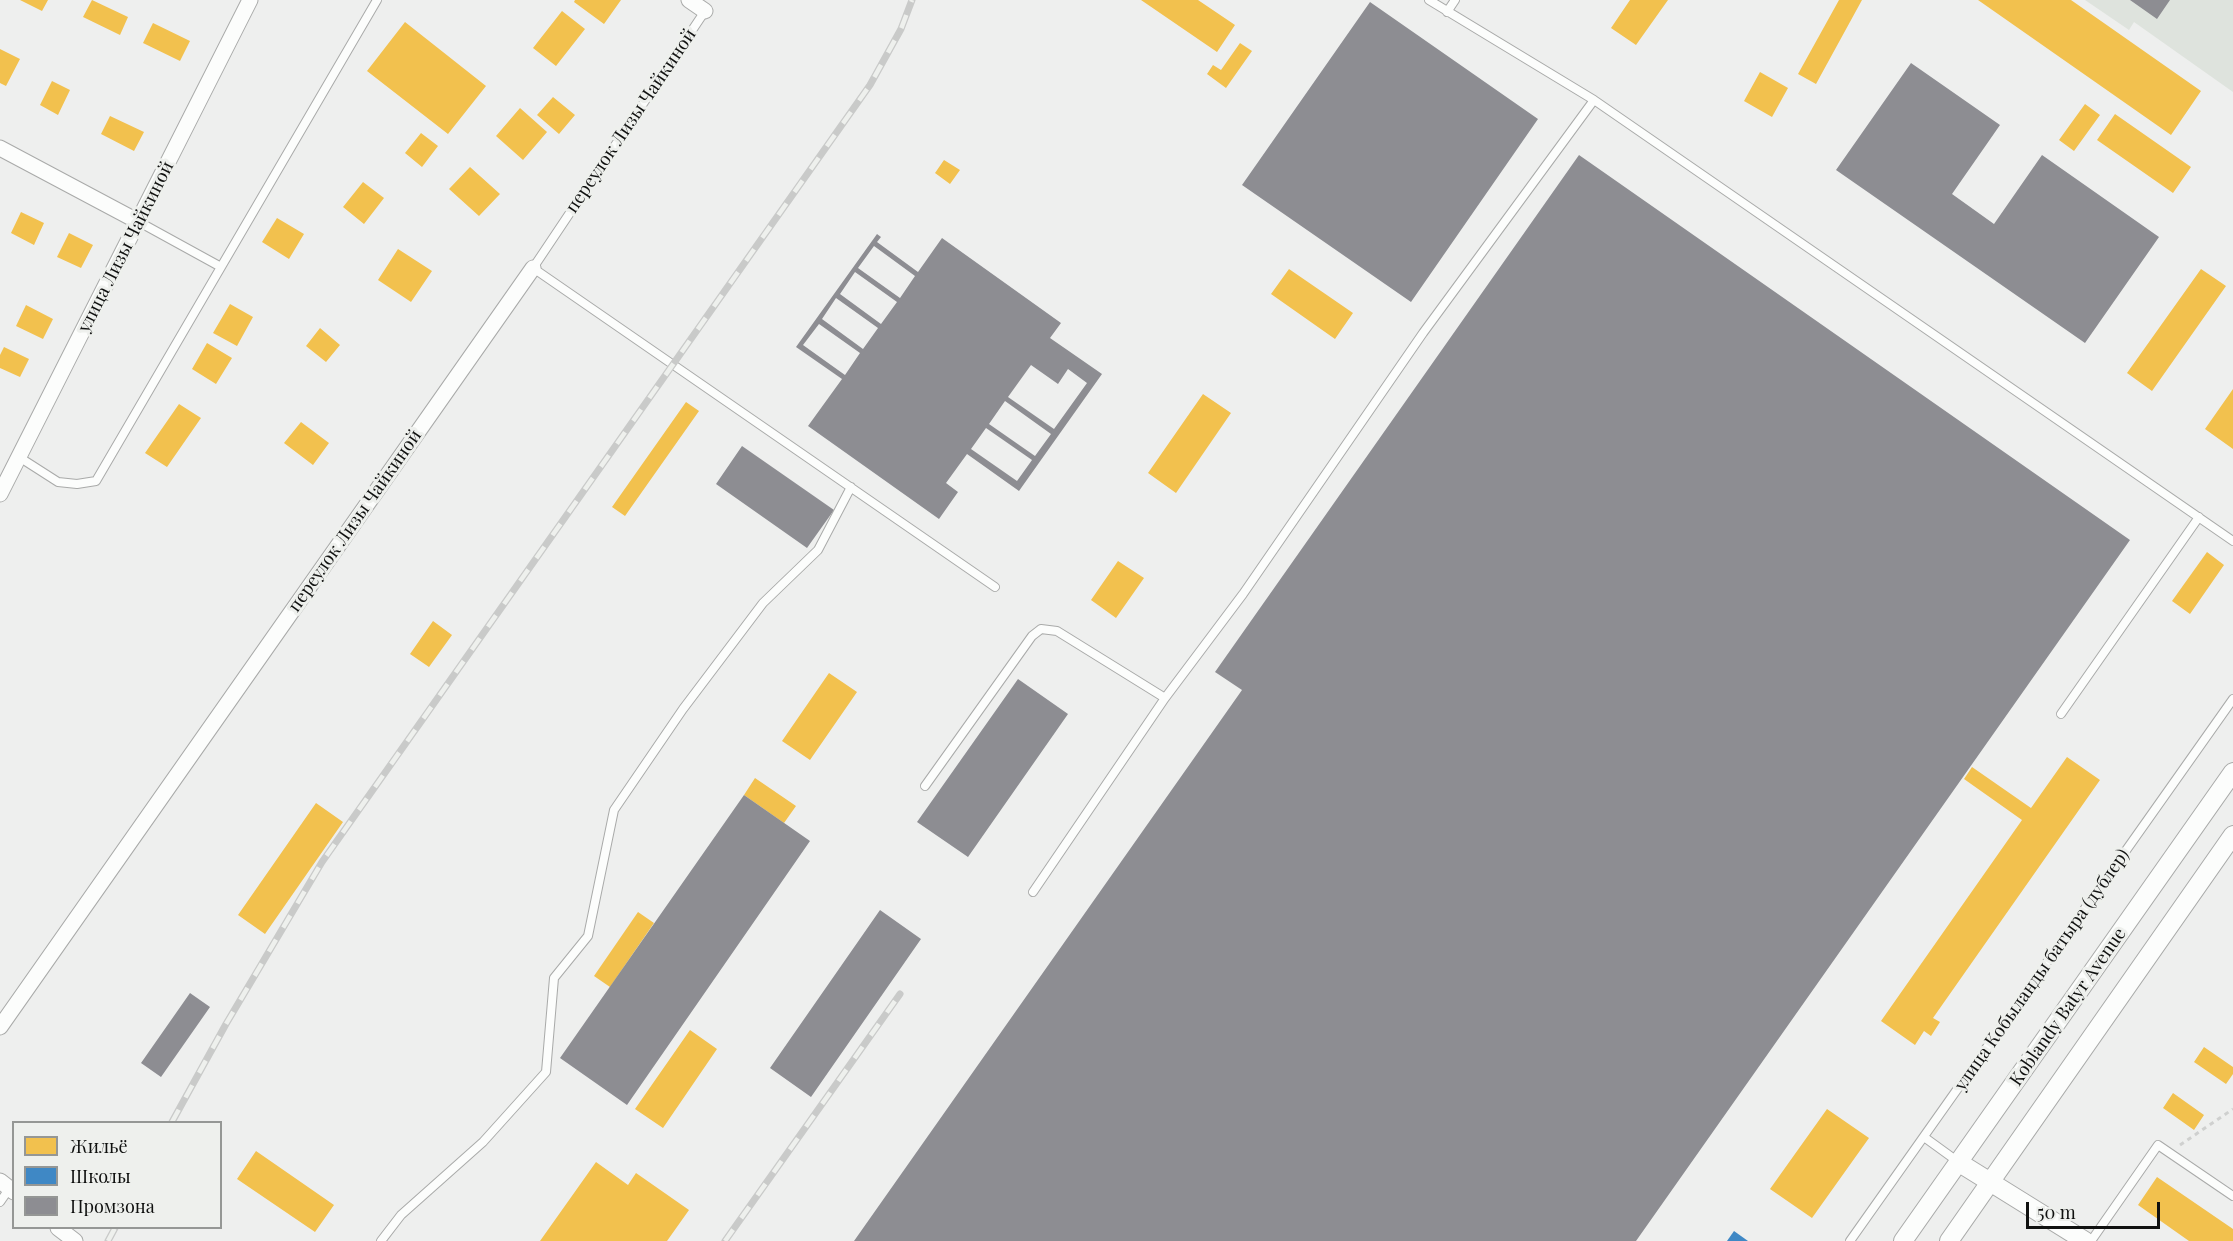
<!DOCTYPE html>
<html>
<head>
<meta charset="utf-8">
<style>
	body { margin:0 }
	#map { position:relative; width:2233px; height:1241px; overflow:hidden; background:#eeefee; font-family:"Playfair Display",serif }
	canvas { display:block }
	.legend { position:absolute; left:12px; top:1121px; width:210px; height:108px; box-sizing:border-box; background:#eef0ed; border:2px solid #959795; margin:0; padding:8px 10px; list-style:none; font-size:18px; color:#101110 }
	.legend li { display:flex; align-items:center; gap:12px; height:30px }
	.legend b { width:30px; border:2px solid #959795 }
	.scale { position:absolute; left:2026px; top:1202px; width:134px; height:27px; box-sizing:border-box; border:3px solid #101110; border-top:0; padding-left:8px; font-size:18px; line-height:21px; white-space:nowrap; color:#101110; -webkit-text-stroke:4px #eef0ed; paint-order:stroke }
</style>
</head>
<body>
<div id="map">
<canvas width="2233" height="1241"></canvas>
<ul class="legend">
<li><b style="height:16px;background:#f2c14e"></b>Жильё</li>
<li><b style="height:16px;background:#3f88c5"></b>Школы</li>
<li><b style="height:16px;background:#8d8d92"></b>Промзона</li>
</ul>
<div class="scale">50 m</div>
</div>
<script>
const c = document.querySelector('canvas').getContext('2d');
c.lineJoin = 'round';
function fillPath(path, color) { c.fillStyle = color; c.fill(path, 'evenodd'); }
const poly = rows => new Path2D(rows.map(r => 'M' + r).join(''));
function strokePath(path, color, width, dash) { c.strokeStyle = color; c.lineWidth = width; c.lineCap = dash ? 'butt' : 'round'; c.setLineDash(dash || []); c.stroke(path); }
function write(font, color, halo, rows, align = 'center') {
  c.font = font + ' "Playfair Display",serif'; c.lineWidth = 6; c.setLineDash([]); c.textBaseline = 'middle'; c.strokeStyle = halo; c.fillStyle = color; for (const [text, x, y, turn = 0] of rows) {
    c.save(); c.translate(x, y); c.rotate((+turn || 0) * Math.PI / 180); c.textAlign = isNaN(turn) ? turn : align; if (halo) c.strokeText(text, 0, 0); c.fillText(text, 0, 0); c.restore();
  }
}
const built = poly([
	[2085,0,2233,0,2233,92,2134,22,2129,30]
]);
const homes = poly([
	[20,0,48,0,42,11],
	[92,0,128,17,120,35,83,17],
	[575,0,621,0,604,24,574,2],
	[1141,0,1198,0,1235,25,1217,52],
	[1630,0,1668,0,1636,45,1611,28],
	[1839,0,1862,0,1816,84,1798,74],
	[1978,0,2071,0,2201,91,2171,135],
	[562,11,585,29,556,66,533,48],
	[405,22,486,86,448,134,367,71],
	[153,23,190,41,180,61,143,43],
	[1240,43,1252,51,1226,88,1207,74,1213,65,1221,70],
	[0,49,20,59,6,86,0,83],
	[1760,72,1788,88,1772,117,1744,101],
	[52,81,70,90,58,115,40,105],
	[553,97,575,115,559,134,537,115],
	[2085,104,2100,115,2074,151,2059,140],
	[520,108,547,132,523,160,496,136],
	[2115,114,2191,167,2173,193,2097,140],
	[110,116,144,132,134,151,101,134],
	[421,133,438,146,422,167,405,153],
	[944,160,960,170,950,184,935,173],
	[470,167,500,194,479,216,449,189],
	[363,182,384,198,364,224,343,207],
	[21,212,44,223,34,245,11,233],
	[277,218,304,234,289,259,262,242],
	[69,233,93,245,81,268,57,257],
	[398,249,432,271,411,302,378,280],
	[1289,269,1353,313,1335,339,1271,294],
	[2201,269,2226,286,2152,391,2127,373],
	[230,304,253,317,237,346,213,333],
	[26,305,53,319,43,339,16,326],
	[320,328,340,345,326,362,306,346],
	[207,343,232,358,216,384,192,369],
	[4,347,29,359,20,377,0,368,0,355],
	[2233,389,2233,449,2205,429],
	[1203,394,1231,413,1176,493,1148,473],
	[686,402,699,411,625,516,612,507],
	[179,404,201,418,167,467,145,453],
	[301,422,329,443,313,465,284,443],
	[2207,552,2224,565,2190,614,2172,601],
	[1118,561,1144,578,1116,618,1091,600],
	[433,621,452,635,429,667,410,654],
	[829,673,857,692,810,760,782,741],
	[2067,757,2100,780,1933,1018,1940,1022,1931,1036,1924,1031,1915,1045,1881,1021,2022,820,1964,779,1972,767,2031,808],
	[755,778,796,806,784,823,744,795],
	[316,803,343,822,265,934,238,915],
	[638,912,654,923,610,987,594,976],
	[690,1030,717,1049,663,1128,635,1109],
	[2204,1047,2233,1067,2233,1074,2226,1084,2194,1062],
	[2173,1093,2204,1115,2194,1130,2163,1108],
	[1827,1109,1869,1138,1812,1218,1770,1189],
	[256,1151,334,1205,315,1232,237,1179],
	[596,1162,628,1185,636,1173,689,1210,667,1241,540,1241],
	[2157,1177,2233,1229,2233,1241,2189,1241,2138,1205]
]);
const schools = poly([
	[1734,1231,1748,1241,1727,1241]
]);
const industry = poly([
	[2130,0,2170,0,2157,19],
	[1370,2,1538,119,1411,302,1242,185],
	[1911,63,2000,125,1952,194,1994,224,2042,155,2159,237,2085,343,1836,170],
	[1579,155,2130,540,1636,1241,854,1241,1242,690,1215,672],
	[877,234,881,237,877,242,918,272,942,238,1061,323,1050,338,1102,374,1019,491,967,454,946,483,958,492,939,519,808,426,842,379,796,347],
	[874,246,915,276,900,298,858,268],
	[855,272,897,302,881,324,840,294],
	[836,298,878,328,863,349,822,319],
	[819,324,860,353,845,375,803,345],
	[1031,365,1058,384,1068,369,1087,383,1054,429,1008,397],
	[1005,401,1051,434,1035,456,989,424],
	[986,428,1032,460,1017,481,971,449],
	[742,446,834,510,807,548,716,484],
	[1018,679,1068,714,968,857,917,822],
	[744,795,810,841,627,1105,560,1058],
	[880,910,921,939,811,1097,770,1068],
	[190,993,210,1007,161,1077,141,1063]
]);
const path = poly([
	[2180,1145,2233,1109]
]);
const service = poly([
	[1429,0,1594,100,2233,541],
	[705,11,533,268,995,587],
	[1447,12,1455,0],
	[139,222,221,267],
	[19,457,58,482,77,484,96,481,377,0],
	[2061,714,2199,517],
	[925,786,1032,636,1041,629,1057,631,1165,698],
	[1033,892,1165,698,1243,594,1423,333,1594,100],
	[1924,1137,1957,1161],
	[0,1202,9,1189],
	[381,1241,401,1215,483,1142,546,1072,554,978,588,936,614,810,683,709,763,603,818,550,851,487],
	[1850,1241,2233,699],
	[2091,1241,2158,1145,2233,1196]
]);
const minor = poly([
	[689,0,705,11],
	[0,148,139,222],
	[0,494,250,0],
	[0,1027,533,268],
	[0,1181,14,1192],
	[58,1228,75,1241]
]);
const tertiary = poly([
	[1958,1162,2085,1241],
	[1903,1241,2233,772],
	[1949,1241,2233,835]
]);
const rail = poly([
	[172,1122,226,1024,322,862,870,85,901,29,912,0],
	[108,1241,115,1228],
	[725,1241,900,994]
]);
const streetNames = [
	["переулок Лизы Чайкиной",631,121,-56],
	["улица Лизы Чайкиной",126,247,-63],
	["переулок Лизы Чайкиной",355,521,-55],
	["улица Кобыланды батыра (дублер)",2042,970,-55],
	["Koblandy Batyr Avenue",2068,1007,-55]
];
fillPath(built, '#dee3dd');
fillPath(homes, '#f2c14e');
fillPath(schools, '#3f88c5');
fillPath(industry, '#8d8d92');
strokePath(service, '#a9aaa9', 10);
strokePath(minor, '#a9aaa9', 17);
strokePath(tertiary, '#a9aaa9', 20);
strokePath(path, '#cfd0cf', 3, [4.5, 4.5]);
strokePath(service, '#fcfdfc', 8);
strokePath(minor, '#fcfdfc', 15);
strokePath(tertiary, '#fcfdfc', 18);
strokePath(rail, '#c9cac9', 7);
strokePath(rail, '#eef0ed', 4.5, [14]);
write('18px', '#101110', '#eef0ed', streetNames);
</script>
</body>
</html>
